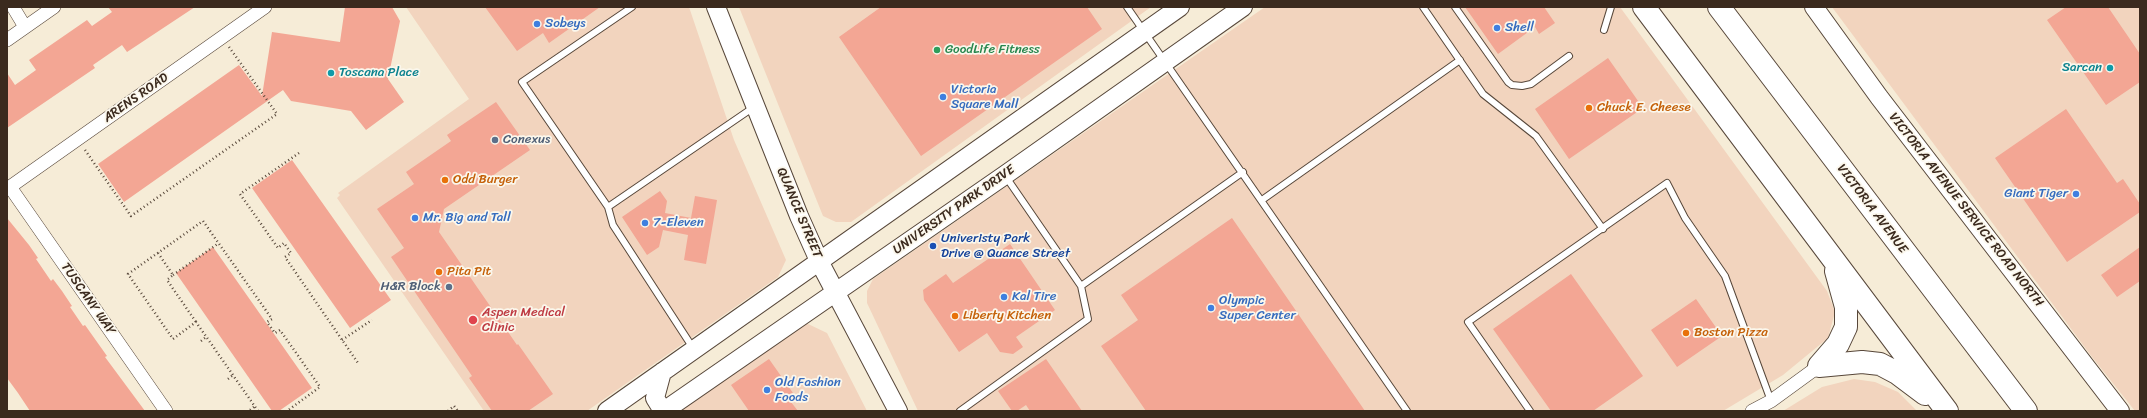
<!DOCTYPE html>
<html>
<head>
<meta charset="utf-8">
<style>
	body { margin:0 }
	#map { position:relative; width:2147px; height:418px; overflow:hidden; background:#f6ecd7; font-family:Sriracha,sans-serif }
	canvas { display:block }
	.frame { position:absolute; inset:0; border:8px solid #3b2a1e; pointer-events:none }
</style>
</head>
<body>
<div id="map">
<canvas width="2147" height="418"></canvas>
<div class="frame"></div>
</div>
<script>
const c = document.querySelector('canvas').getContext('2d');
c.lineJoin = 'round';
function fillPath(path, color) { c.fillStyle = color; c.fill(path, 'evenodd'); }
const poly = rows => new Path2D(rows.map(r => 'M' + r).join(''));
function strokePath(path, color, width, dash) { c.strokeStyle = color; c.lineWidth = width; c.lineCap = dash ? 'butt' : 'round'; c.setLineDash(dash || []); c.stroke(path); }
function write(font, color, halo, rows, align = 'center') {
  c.font = font + ' Sriracha,sans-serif'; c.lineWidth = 3.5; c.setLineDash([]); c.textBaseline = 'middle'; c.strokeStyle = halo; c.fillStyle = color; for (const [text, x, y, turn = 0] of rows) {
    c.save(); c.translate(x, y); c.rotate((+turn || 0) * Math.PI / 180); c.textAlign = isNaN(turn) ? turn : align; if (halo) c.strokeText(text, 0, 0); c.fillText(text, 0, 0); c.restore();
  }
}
const built = poly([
	[406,7,689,7,734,140,786,260,778,277,587,411,484,411,337,198,340,195,338,193,469,99],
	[739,7,1151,7,851,222,836,222,823,216],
	[1265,7,1620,7,1827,291,1835,312,1828,338,1783,375,1723,411,918,411,867,303,867,291,873,279],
	[1832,7,2140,7,2140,411,2135,411,2092,357],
	[806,323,827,333,867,411,679,411],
	[1854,379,1875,382,1898,392,1917,411,1783,411,1822,387]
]);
const building = poly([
	[108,7,195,7,127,52,122,45,93,65,95,68,7,128,7,73,15,85,36,70,29,60,87,20,92,26,112,12],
	[345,7,392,7,400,21,388,79,404,102,366,130,351,111,291,101,283,90,124,202,98,164,239,65,262,96,272,32,340,42],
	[485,7,600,7,549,43,543,33,517,51],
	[881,7,1087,7,1102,29,921,156,839,37],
	[1465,7,1544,7,1555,23,1539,34,1535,27,1498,54],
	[2066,7,2108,7,2140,54,2140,82,2106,105,2047,20],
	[1608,58,1643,108,1569,159,1535,109],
	[496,102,530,150,444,209,439,232,517,345,518,344,553,394,528,411,492,411,469,378,472,376,391,257,404,248,377,209,414,184,406,172,451,141,447,135],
	[2066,109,2117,183,2123,179,2140,204,2140,212,2067,262,1995,158],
	[292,160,391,300,350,328,252,188],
	[660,191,667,201,665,213,691,218,695,196,717,200,706,264,684,260,688,235,663,230,659,247,647,255,622,217],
	[7,218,29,245,38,258,36,259,51,281,53,279,62,291,72,306,70,307,83,326,85,325,107,356,105,357,145,411,30,411,18,393,7,378],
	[1232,218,1365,411,1146,411,1101,346,1138,320,1121,295],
	[1010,244,1055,310,1016,337,1023,347,1013,354,1000,352,987,333,959,352,924,300,923,290,946,274,953,283],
	[213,247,312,388,279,411,272,411,176,273],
	[2140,247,2140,281,2117,297,2101,275],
	[1571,274,1643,376,1593,411,1551,411,1493,329],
	[1696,299,1722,336,1677,367,1651,330],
	[769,359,793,393,787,397,798,411,749,411,731,385],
	[1046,359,1082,411,1030,411,1026,405,1017,411,1012,411,998,391]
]);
const path = poly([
	[85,150,131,216,277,114,229,47],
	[299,153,240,194,278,248,284,243,291,253,285,257,358,363],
	[158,253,173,275,167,280,196,322],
	[173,275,219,243],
	[342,340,372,320],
	[201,341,206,337],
	[228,379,233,375],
	[250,410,255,406],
	[258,411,196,322,173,339,128,274,203,221,272,319,267,322,275,333,280,330,320,387,287,411],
	[448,411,454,406,458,411]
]);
const lane = poly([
	[632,7,522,82,608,207,613,225,693,348],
	[1127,7,1407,411],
	[1423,7,1483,94,1536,136,1603,229],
	[1455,7,1508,82,1512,85,1522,86,1531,84,1569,56],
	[1604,30,1611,7],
	[1262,200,1460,60],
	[608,207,754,107],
	[1081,286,1243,172],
	[960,411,1088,319,1081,286,1006,177],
	[1530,411,1468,322,1667,183,1685,218,1725,276,1771,401]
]);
const street = poly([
	[13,7,25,27],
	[7,40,54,7],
	[10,187,166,411],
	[7,189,265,7],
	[1752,411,1771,401,1819,366]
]);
const secondary = poly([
	[716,7,799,216,820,263,898,411],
	[1814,7,1879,97,2120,411],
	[662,372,655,398,663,411],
	[607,411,1180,7],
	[664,411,1005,175,1243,7]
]);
const highway = poly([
	[1644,7,1947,411],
	[1719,7,2026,411],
	[1819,366,1862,362,1880,364,1897,373,1925,394],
	[1819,366,1838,344,1846,327,1846,307,1836,271]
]);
const markers = [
	[537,24,4,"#3f7fe0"],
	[1497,28,4,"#3f7fe0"],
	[937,50,4,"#2e9e5b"],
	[2110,68,4,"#0f9aa8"],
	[331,73,4,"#0f9aa8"],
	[943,97,4,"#3f7fe0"],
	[1589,108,4,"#e8710a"],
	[495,140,4,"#5c6f8a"],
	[445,180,4,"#e8710a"],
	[2076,194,4,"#3f7fe0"],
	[415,218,4,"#3f7fe0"],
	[645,223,4,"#3f7fe0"],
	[933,246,4,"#1a4fb4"],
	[439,272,4,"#e8710a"],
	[449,287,4,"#5c6f8a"],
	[1004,297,4,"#3f7fe0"],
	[1211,308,4,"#3f7fe0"],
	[955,316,4,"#e8710a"],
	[473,320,5,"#e0444e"],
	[1686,333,4,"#e8710a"],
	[767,390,4,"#3f7fe0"]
];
const shopNames = [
	["Sobeys",545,24],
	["Shell",1505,28],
	["Victoria",951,90],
	["Square Mall",951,105],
	["Giant Tiger",2068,194,"right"],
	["Mr. Big and Tall",423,218],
	["7-Eleven",653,223],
	["Kal Tire",1012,297],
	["Olympic",1219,301],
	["Super Center",1219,316],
	["Old Fashion",775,383],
	["Foods",775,398]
];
const leisureNames = [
	["GoodLife Fitness",945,50]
];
const cultureNames = [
	["Sarcan",2102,68],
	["Toscana Place",339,73,"left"]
];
const streetNames = [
	["ARENS ROAD",136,98,-35],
	["VICTORIA AVENUE",1872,209,53],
	["UNIVERSITY PARK DRIVE",954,210,-35],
	["VICTORIA AVENUE SERVICE ROAD NORTH",1966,210,52],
	["QUANCE STREET",799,213,67],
	["TUSCANY WAY",88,299,55]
];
const foodNames = [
	["Chuck E. Cheese",1597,108],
	["Odd Burger",453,180],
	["Pita Pit",447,272],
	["Liberty Kitchen",963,316],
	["Boston Pizza",1694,333]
];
const serviceNames = [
	["Conexus",503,140],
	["H&R Block",441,287,"right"]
];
const transitNames = [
	["Univeristy Park",941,239],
	["Drive @ Quance Street",941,254]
];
const healthNames = [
	["Aspen Medical",482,313],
	["Clinic",482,328]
];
fillPath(built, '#f2d4be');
fillPath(building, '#f3a694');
strokePath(lane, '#57473a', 8);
strokePath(street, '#57473a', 14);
strokePath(secondary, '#57473a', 20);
strokePath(highway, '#57473a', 24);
strokePath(path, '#57473a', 2.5, [1, 3]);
strokePath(lane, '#fff', 6);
strokePath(street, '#fff', 13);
strokePath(secondary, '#fff', 18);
strokePath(highway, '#fff', 22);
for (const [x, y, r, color] of markers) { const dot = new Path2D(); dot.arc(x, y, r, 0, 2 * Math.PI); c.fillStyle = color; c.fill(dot); strokePath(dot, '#fbf7ec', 1.5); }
write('13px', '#366cbe', '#fbf7ec', shopNames, 'left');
write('13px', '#27864d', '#fbf7ec', leisureNames, 'left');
write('13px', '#0d838f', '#fbf7ec', cultureNames, 'right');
write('13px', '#3b2a1e', '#fbf7ec', streetNames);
write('13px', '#c56008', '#fbf7ec', foodNames, 'left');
write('13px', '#4e5e75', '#fbf7ec', serviceNames, 'left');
write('13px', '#164399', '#fbf7ec', transitNames, 'left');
write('13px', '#be3a42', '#fbf7ec', healthNames, 'left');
</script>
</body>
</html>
